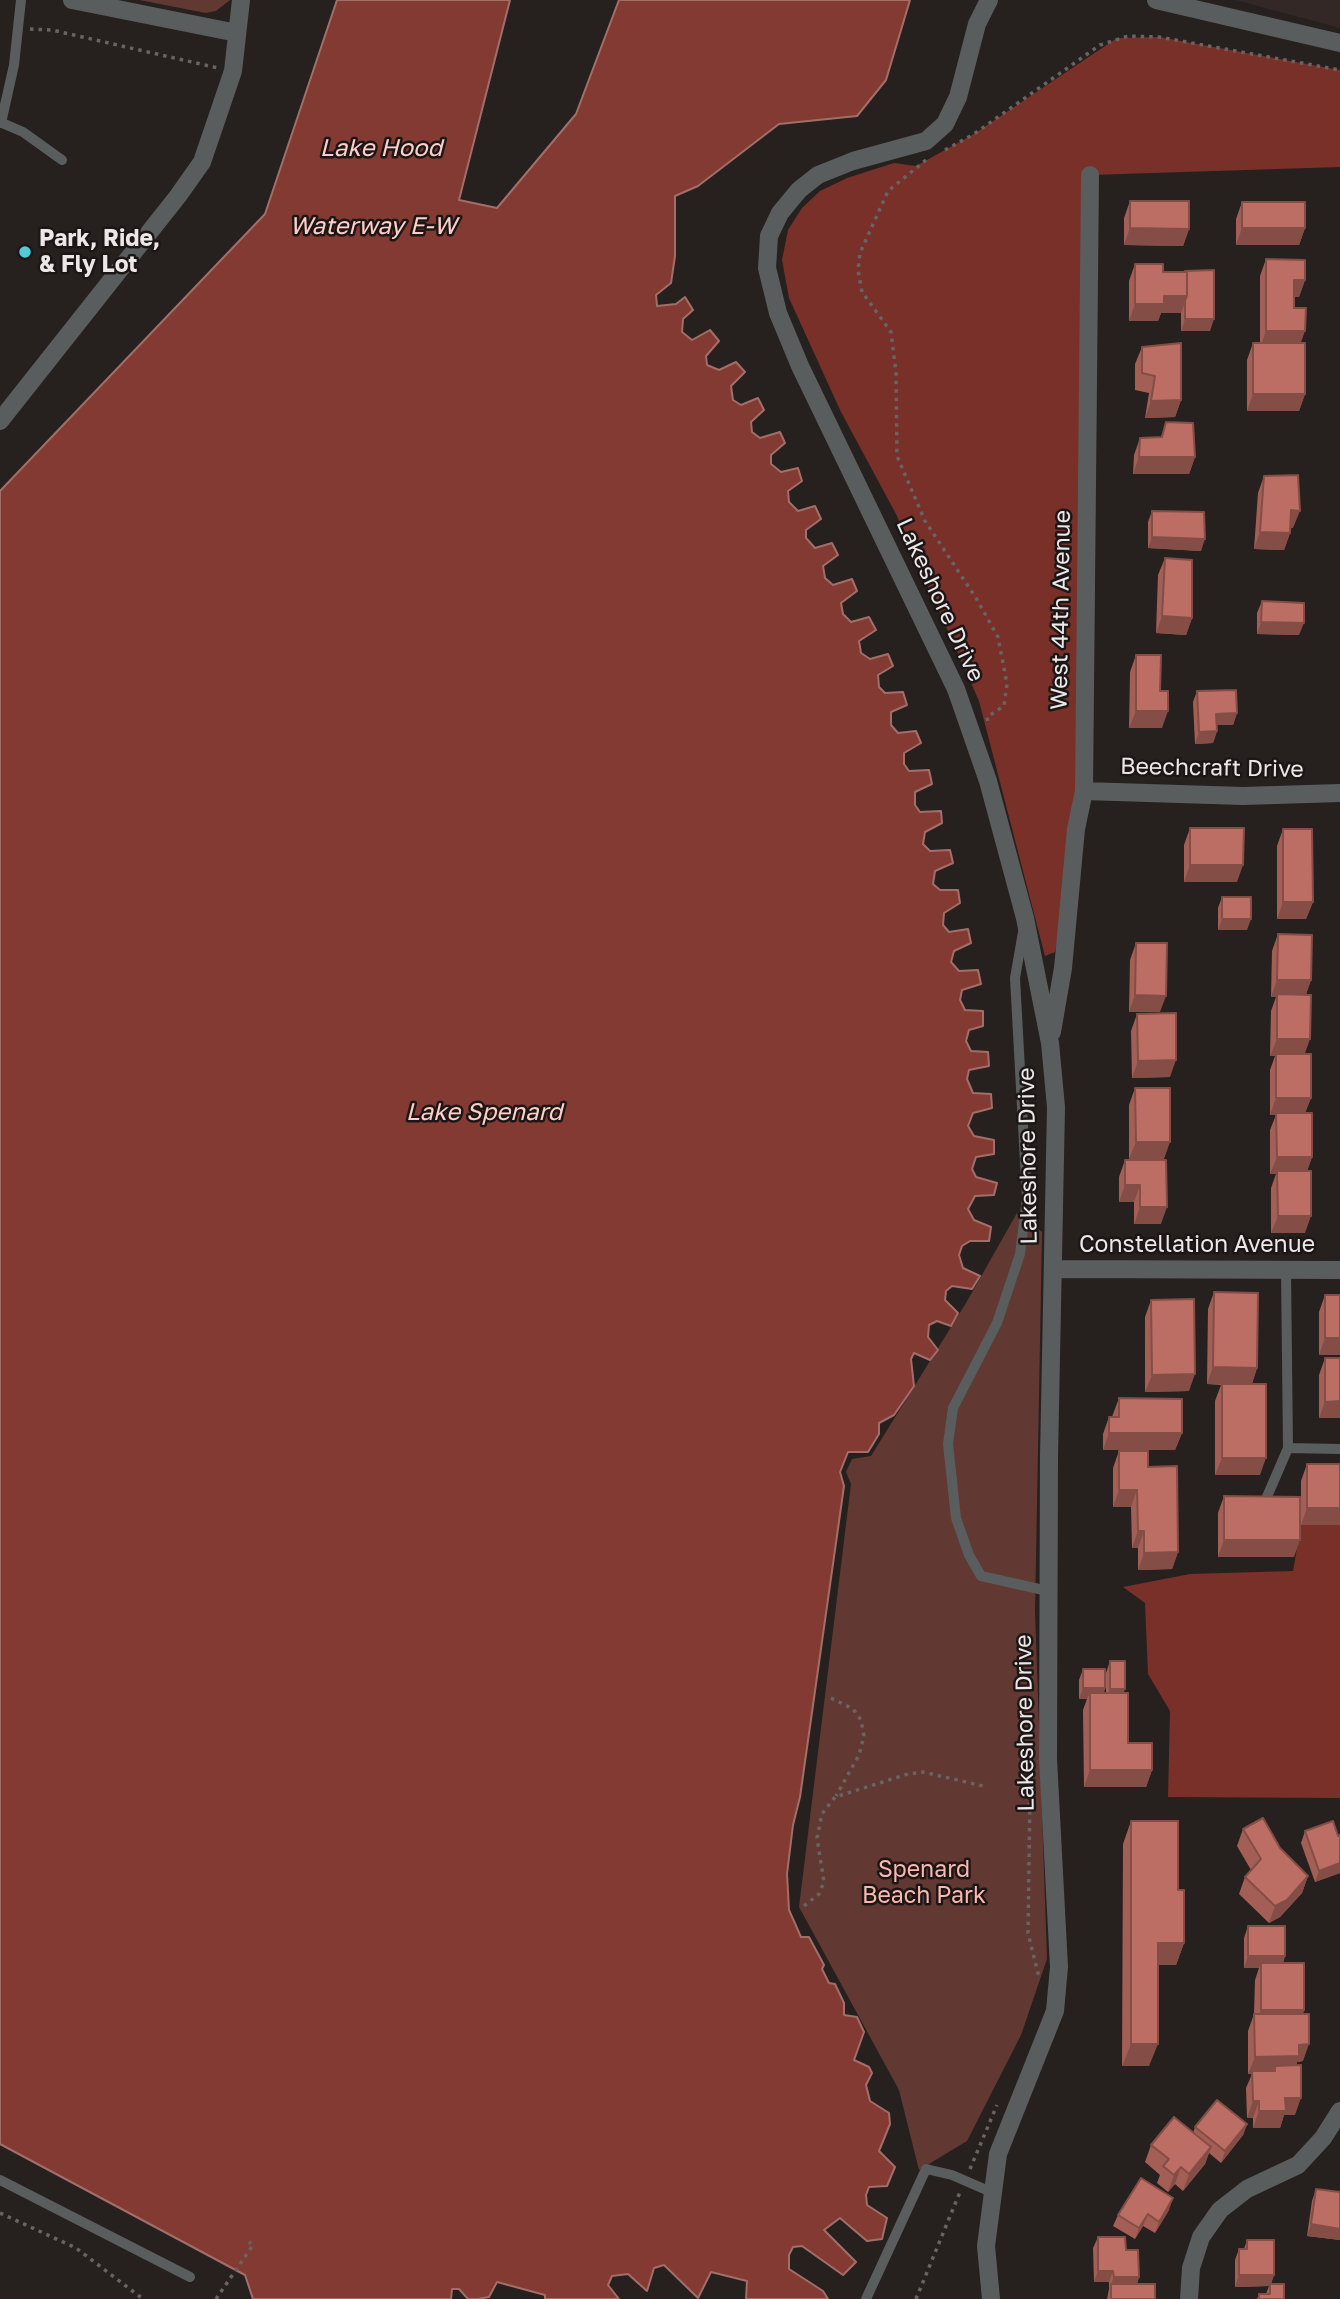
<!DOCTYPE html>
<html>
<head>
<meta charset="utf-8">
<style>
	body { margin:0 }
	canvas { display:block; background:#26201f }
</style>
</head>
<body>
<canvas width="1340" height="2299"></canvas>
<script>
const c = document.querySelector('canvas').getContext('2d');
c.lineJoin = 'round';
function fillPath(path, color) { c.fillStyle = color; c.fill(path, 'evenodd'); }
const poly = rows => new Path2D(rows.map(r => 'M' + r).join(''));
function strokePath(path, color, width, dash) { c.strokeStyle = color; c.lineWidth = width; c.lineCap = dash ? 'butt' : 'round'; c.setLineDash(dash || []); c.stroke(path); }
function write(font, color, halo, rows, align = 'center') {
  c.font = font + ' "Golos Text",sans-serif'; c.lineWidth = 5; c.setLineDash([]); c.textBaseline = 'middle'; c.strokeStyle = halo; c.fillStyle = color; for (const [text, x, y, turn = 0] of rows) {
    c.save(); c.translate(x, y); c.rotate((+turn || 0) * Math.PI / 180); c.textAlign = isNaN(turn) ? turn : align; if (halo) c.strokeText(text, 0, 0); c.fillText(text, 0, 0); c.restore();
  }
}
const built = poly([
	[1236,0,1340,0,1340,28]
]);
const green = poly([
	[139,0,230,0,216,11,206,13],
	[1017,1213,1042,1232,1035,1611,1047,1959,1021,2035,967,2141,919,2170,899,2090,799,1907,851,1484,846,1472,852,1459,871,1456,966,1303]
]);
const forest = poly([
	[1159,37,1340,70,1340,167,1090,175,1084,791,1055,952,1045,956,979,701,896,514,841,412,789,298,782,260,788,230,802,208,820,191,847,178,894,163,916,166,974,134,1117,38],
	[1301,1525,1340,1525,1340,1798,1168,1797,1170,1711,1148,1674,1145,1603,1123,1587,1190,1574,1293,1571]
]);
const water = poly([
	[337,0,510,0,459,200,497,208,576,114,619,0,910,0,886,80,857,116,779,124,698,186,675,196,675,256,671,283,656,295,657,306,676,304,685,297,693,310,683,319,682,332,692,340,710,330,719,341,706,356,707,365,719,370,736,362,745,372,731,386,733,400,741,405,758,398,764,410,751,422,752,432,760,438,780,432,785,443,771,455,771,464,781,472,798,468,802,481,788,491,789,502,798,511,815,506,821,519,806,530,806,538,815,548,832,543,838,555,823,566,825,578,833,585,852,579,857,591,841,603,843,614,851,622,869,617,876,630,859,641,861,653,870,659,888,654,893,666,878,675,879,687,885,693,903,692,907,705,891,712,891,725,898,733,916,731,921,743,904,753,904,764,909,771,929,770,932,784,915,792,915,805,920,812,941,811,942,823,925,832,923,844,930,851,950,850,953,863,935,871,933,884,940,890,958,890,960,903,944,913,943,925,949,932,968,929,971,943,954,951,951,962,959,971,978,970,981,984,962,990,960,1000,965,1010,983,1011,983,1026,969,1030,966,1041,971,1051,988,1052,989,1066,969,1070,967,1079,973,1093,991,1094,992,1108,973,1113,968,1126,974,1136,994,1140,994,1154,976,1157,972,1169,976,1177,997,1183,994,1195,975,1196,968,1209,974,1220,991,1227,989,1241,970,1241,962,1246,959,1255,963,1268,980,1276,972,1289,952,1286,946,1291,945,1300,958,1313,951,1326,937,1321,929,1325,928,1337,938,1350,930,1360,914,1353,911,1359,914,1386,894,1415,879,1423,879,1434,868,1452,848,1452,840,1472,844,1486,800,1797,793,1825,787,1874,789,1910,801,1937,809,1937,824,1965,822,1969,829,1983,835,1984,844,2003,844,2015,857,2017,864,2032,854,2060,869,2067,872,2073,866,2085,870,2101,889,2113,890,2124,879,2151,895,2167,887,2186,869,2187,866,2195,867,2205,887,2218,882,2239,867,2241,840,2218,824,2230,856,2262,843,2275,802,2246,793,2247,789,2255,789,2269,823,2291,828,2299,746,2299,747,2281,711,2272,698,2298,664,2265,654,2268,647,2291,628,2274,612,2276,608,2285,619,2299,545,2299,545,2295,497,2282,489,2297,478,2299,468,2299,459,2289,452,2289,451,2299,253,2299,245,2275,0,2144,0,491,265,214,337,0]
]);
const path = poly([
	[30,29,52,30,218,68],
	[945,150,974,134,1100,45,1128,36,1159,37,1340,70],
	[926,160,888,191,860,253,858,270,862,292,891,332,896,373,897,456,925,521,976,598,998,637,1007,684,1004,706,987,717,988,723],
	[831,1698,853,1709,861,1720,864,1736,859,1755,836,1796],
	[1030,1794,1028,1933,1039,1977],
	[804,1906,819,1894,824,1882,817,1838,822,1814,835,1797,908,1774,923,1772,983,1786],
	[970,2169,997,2105],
	[0,2213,76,2248,143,2299],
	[216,2299,253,2245,249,2242],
	[916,2299,960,2192]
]);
const lane = poly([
	[0,122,23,132,62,160],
	[1,123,14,65,21,0],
	[1023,932,1015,978,1027,1198,1020,1254,997,1323,953,1408,948,1444,956,1518,969,1555,981,1576,1048,1591],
	[1286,1270,1288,1448,1340,1449],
	[1266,1499,1288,1448],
	[0,2180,190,2277],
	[866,2299,926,2169,952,2175,991,2192]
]);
const street = poly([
	[72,0,237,33],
	[989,0,977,24,958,97,945,124,926,141,853,161,818,175,799,190,780,213,769,236,767,268,778,313,800,366,956,689,988,781,1025,918,1050,1043,1056,1107,1049,1457,1048,1759,1059,1967,1055,2011,998,2154,986,2246,991,2299],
	[1156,0,1340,43],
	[0,421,178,196,202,162,233,71,241,0],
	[1084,791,1243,796,1340,793],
	[1052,1032,1063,968,1076,829,1084,791,1090,175],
	[1054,1269,1340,1270],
	[1189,2299,1191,2268,1201,2237,1220,2210,1247,2189,1298,2165,1323,2138,1340,2111]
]);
const wall = poly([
	[1130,201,1189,229,1183,246,1124,245,1124,218],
	[1242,202,1305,228,1299,245,1236,245,1236,219],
	[1266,259,1305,280,1299,297,1294,297,1294,308,1301,343,1305,394,1299,411,1247,411,1247,360,1253,343,1260,343,1260,276],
	[1135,264,1163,272,1210,331,1181,331,1181,312,1161,313,1158,321,1129,321,1129,281],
	[1142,347,1181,400,1175,417,1145,418,1149,393,1135,390,1135,364],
	[1166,422,1195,457,1189,474,1133,474,1134,455,1140,438,1161,437],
	[1264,476,1293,528,1290,527,1290,533,1284,550,1254,549,1258,493],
	[1152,511,1201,551,1148,548,1148,522],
	[1165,558,1192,618,1186,635,1156,633,1158,575],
	[1262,601,1299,635,1257,634,1257,613],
	[1136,655,1160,691,1162,728,1129,728,1130,672],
	[1197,691,1237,713,1233,725,1217,725,1217,731,1213,743,1195,744,1193,702],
	[1190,828,1237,882,1184,882,1184,845],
	[1283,829,1313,902,1306,919,1277,919,1277,846],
	[1222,897,1247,930,1218,930,1218,908],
	[1278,934,1311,980,1306,994,1305,1054,1311,1098,1305,1113,1312,1157,1307,1171,1305,1233,1271,1233,1271,1188,1276,1174,1270,1174,1270,1130,1276,1115,1270,1115,1270,1070,1275,1056,1270,1056,1271,1011,1276,997,1271,997,1272,951],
	[1136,943,1160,1012,1129,1012,1130,960],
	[1137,1014,1170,1077,1132,1078,1131,1031],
	[1135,1088,1164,1159,1129,1159,1129,1105],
	[1125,1160,1161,1224,1134,1224,1134,1202,1119,1202,1119,1177],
	[1214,1292,1257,1368,1252,1384,1260,1475,1215,1475,1215,1401,1221,1385,1207,1384,1208,1309],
	[1325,1295,1340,1355,1319,1355,1319,1312],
	[1151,1300,1189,1391,1145,1392,1145,1317],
	[1325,1358,1340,1358,1340,1418,1319,1418,1319,1375],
	[1119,1398,1182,1433,1175,1450,1103,1450,1103,1434,1109,1417,1112,1417],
	[1119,1451,1148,1467,1178,1552,1172,1569,1138,1570,1138,1548,1132,1548,1131,1507,1113,1507,1113,1468],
	[1307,1464,1340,1525,1301,1525,1301,1481],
	[1224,1496,1294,1557,1218,1557,1218,1513],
	[1110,1661,1123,1693,1128,1743,1152,1770,1146,1787,1084,1787,1083,1710,1087,1699,1079,1699,1079,1680,1083,1669,1105,1688,1104,1693,1106,1693,1106,1673],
	[1131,1821,1178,1890,1184,1943,1176,1965,1158,1965,1149,2066,1122,2066,1123,1844],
	[1243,1829,1280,1848,1308,1876,1302,1893,1280,1917,1269,1923,1239,1894,1245,1877,1251,1870,1237,1846],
	[1305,1831,1340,1835,1340,1873,1315,1882,1301,1843],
	[1248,1926,1285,1956,1283,1963,1304,2010,1303,2014,1303,2061,1297,2062,1296,2066,1295,2115,1284,2115,1280,2128,1253,2128,1253,2118,1247,2118,1246,2088,1252,2074,1248,2074,1248,2031,1254,2014,1255,1980,1259,1968,1244,1968,1244,1938],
	[1247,2124,1243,2135,1221,2163,1209,2153,1205,2164,1183,2191,1175,2184,1168,2192,1157,2183,1160,2175,1145,2162,1151,2145,1193,2133,1195,2127],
	[1316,2189,1340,2192,1340,2240,1307,2236,1312,2201],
	[1169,2210,1155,2233,1143,2226,1135,2239,1113,2226,1118,2215],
	[1098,2237,1126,2250,1139,2277,1137,2284,1155,2299,1107,2299,1109,2289,1109,2282,1094,2282,1093,2248],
	[1247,2240,1274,2275,1271,2284,1284,2299,1257,2299,1259,2294,1266,2294,1269,2286,1235,2287,1235,2260,1239,2249,1244,2249]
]);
const shadedWall = poly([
	[1130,228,1189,229,1183,246,1124,245],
	[1242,228,1305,228,1299,245,1236,245],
	[1294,280,1305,280,1299,297,1288,297],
	[1164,296,1187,296,1181,313,1161,313,1158,321,1129,321,1135,304],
	[1185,319,1214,319,1210,331,1181,331],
	[1266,331,1305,331,1299,348,1260,348],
	[1253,394,1305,394,1299,411,1247,411],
	[1181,400,1175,417,1145,418,1151,401],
	[1139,457,1195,457,1189,474,1133,474],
	[1291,510,1300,511,1293,528,1285,527],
	[1260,532,1290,533,1284,550,1254,549],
	[1152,537,1205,539,1201,551,1148,548],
	[1162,616,1192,618,1186,635,1156,633],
	[1261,622,1304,623,1299,635,1257,634],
	[1136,711,1168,711,1162,728,1129,728],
	[1237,713,1233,725,1212,725,1216,714],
	[1217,731,1213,743,1195,744,1199,732],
	[1190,865,1243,865,1237,882,1184,882],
	[1283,902,1313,902,1306,919,1277,919],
	[1222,919,1251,919,1247,930,1218,930],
	[1277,980,1311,980,1305,997,1277,994,1276,997,1271,997],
	[1135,995,1166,996,1160,1012,1129,1012],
	[1277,1039,1310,1039,1304,1056,1276,1054,1275,1056,1270,1056],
	[1176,1060,1170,1077,1132,1078,1138,1061],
	[1276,1098,1311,1098,1304,1115,1270,1115],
	[1136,1142,1170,1142,1164,1159,1129,1159],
	[1277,1157,1312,1157,1306,1174,1277,1171,1276,1174,1270,1174],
	[1125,1185,1140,1185,1134,1202,1119,1202],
	[1140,1207,1167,1207,1161,1224,1134,1224],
	[1278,1216,1311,1216,1305,1233,1271,1233],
	[1325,1338,1340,1338,1340,1355,1319,1355],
	[1213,1367,1257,1368,1251,1385,1207,1384],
	[1195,1374,1189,1391,1145,1392,1152,1375],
	[1340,1401,1340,1418,1319,1418,1325,1402],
	[1109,1433,1182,1433,1175,1450,1103,1450],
	[1222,1458,1266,1458,1260,1475,1215,1475],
	[1119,1490,1137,1490,1131,1507,1113,1507],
	[1307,1508,1340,1508,1340,1525,1301,1525],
	[1138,1531,1144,1531,1138,1548,1132,1548],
	[1224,1540,1300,1540,1294,1557,1218,1557],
	[1178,1552,1172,1569,1138,1570,1144,1553],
	[1083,1688,1105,1688,1101,1699,1090,1693,1087,1699,1079,1699],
	[1110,1689,1125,1689,1121,1701,1106,1701],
	[1090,1770,1152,1770,1146,1787,1084,1787],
	[1340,1863,1340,1873,1315,1882,1319,1871],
	[1308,1876,1302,1893,1280,1917,1269,1923,1275,1906],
	[1158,1943,1184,1943,1176,1965,1149,1965],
	[1248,1956,1285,1956,1281,1968,1261,1963,1259,1968,1244,1968],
	[1261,2010,1304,2010,1298,2027,1254,2026],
	[1131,2044,1158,2044,1149,2066,1122,2066],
	[1309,2044,1303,2061,1297,2062,1293,2073,1275,2071,1275,2066,1272,2074,1252,2071,1252,2074,1248,2074,1255,2057,1299,2045],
	[1285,2098,1301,2098,1295,2115,1284,2115,1280,2128,1253,2128,1259,2111],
	[1253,2101,1259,2101,1253,2118,1247,2118],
	[1247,2124,1243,2135,1221,2163,1225,2151],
	[1211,2147,1205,2164,1183,2191,1189,2174],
	[1181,2167,1175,2184,1168,2192,1174,2175],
	[1173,2198,1169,2210,1155,2233,1159,2222],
	[1148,2214,1143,2226,1135,2239,1139,2228],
	[1311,2224,1340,2229,1340,2240,1307,2236],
	[1098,2271,1113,2271,1109,2282,1094,2282],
	[1239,2275,1274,2275,1270,2286,1235,2287],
	[1114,2277,1139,2277,1135,2288,1111,2284]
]);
const building = poly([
	[1130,201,1189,201,1189,229,1130,228,1130,201],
	[1242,202,1305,202,1305,228,1242,228,1242,202],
	[1266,259,1305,260,1305,280,1294,280,1294,308,1306,308,1305,331,1266,331,1266,259],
	[1135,264,1163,264,1163,272,1187,272,1187,296,1164,296,1164,304,1135,304,1135,264],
	[1214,270,1214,319,1185,319,1185,301,1187,296,1187,272,1185,271,1214,270],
	[1181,343,1181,400,1151,401,1155,376,1142,373,1142,347,1181,343],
	[1253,343,1305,343,1305,394,1253,394,1253,343],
	[1166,422,1193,423,1195,457,1139,457,1140,438,1162,437,1166,422],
	[1298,475,1300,511,1291,510,1290,533,1260,532,1264,476,1298,475],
	[1152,511,1204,512,1205,539,1152,537,1152,511],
	[1165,558,1192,560,1192,618,1162,616,1165,558],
	[1262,601,1304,603,1304,623,1261,622,1262,601],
	[1136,655,1161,655,1160,691,1168,691,1168,711,1136,711,1136,655],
	[1236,690,1237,713,1216,714,1217,731,1199,732,1197,691,1236,690],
	[1190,828,1244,828,1243,865,1190,865,1190,828],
	[1283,829,1312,829,1313,902,1283,902,1283,829],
	[1222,897,1251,897,1251,919,1222,919,1222,897],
	[1278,934,1312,935,1311,980,1277,980,1278,934],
	[1136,943,1167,943,1166,996,1135,995,1136,943],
	[1277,994,1311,995,1310,1039,1277,1039,1277,994],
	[1176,1013,1176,1060,1138,1061,1137,1014,1176,1013],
	[1276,1054,1311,1054,1311,1098,1276,1098,1276,1054],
	[1135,1088,1170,1088,1170,1142,1136,1142,1135,1088],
	[1276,1113,1312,1113,1312,1157,1277,1157,1276,1113],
	[1125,1160,1166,1160,1167,1207,1140,1207,1140,1185,1125,1185,1125,1160],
	[1277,1171,1311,1171,1311,1216,1278,1216,1277,1171],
	[1214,1292,1258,1293,1257,1368,1213,1367,1214,1292],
	[1325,1295,1340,1295,1340,1338,1325,1338,1325,1295],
	[1194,1299,1195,1374,1152,1375,1151,1300,1194,1299],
	[1325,1358,1340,1358,1340,1401,1325,1402,1325,1358],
	[1222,1384,1266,1384,1266,1458,1222,1458,1222,1384],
	[1119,1398,1182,1399,1182,1433,1109,1433,1109,1417,1119,1417,1119,1398],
	[1119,1451,1148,1451,1148,1467,1177,1466,1178,1552,1144,1553,1144,1531,1138,1531,1137,1490,1119,1490,1119,1451],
	[1307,1464,1340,1464,1340,1508,1307,1508,1307,1464],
	[1224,1496,1300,1497,1300,1540,1224,1540,1224,1496],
	[1110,1661,1125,1661,1125,1689,1110,1689,1110,1661],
	[1083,1669,1105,1669,1105,1688,1083,1688,1083,1669],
	[1090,1693,1128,1693,1128,1743,1152,1743,1152,1770,1090,1770,1090,1693],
	[1263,1818,1280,1848,1308,1876,1287,1900,1275,1906,1245,1877,1261,1859,1243,1829,1263,1818],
	[1131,1821,1178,1821,1178,1890,1184,1890,1184,1943,1158,1943,1158,2044,1131,2044,1131,1821],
	[1333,1821,1338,1836,1340,1835,1340,1863,1319,1871,1305,1831,1333,1821],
	[1248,1926,1285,1926,1285,1956,1248,1956,1248,1926],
	[1261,1963,1304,1963,1304,2010,1261,2010,1261,1963],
	[1254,2014,1309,2014,1309,2044,1299,2045,1299,2056,1255,2057,1254,2014],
	[1301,2065,1301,2098,1285,2098,1286,2111,1259,2111,1259,2101,1253,2101,1252,2071,1275,2071,1275,2066,1301,2065],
	[1217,2100,1247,2124,1225,2151,1195,2127,1217,2100],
	[1174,2117,1211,2147,1189,2174,1181,2167,1174,2175,1163,2166,1169,2159,1151,2145,1174,2117],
	[1141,2178,1173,2198,1159,2222,1148,2214,1139,2228,1118,2215,1141,2178],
	[1316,2189,1340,2192,1340,2229,1311,2224,1316,2189],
	[1098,2237,1125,2237,1126,2250,1138,2250,1139,2277,1114,2277,1113,2271,1098,2271,1098,2237],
	[1247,2240,1274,2240,1274,2275,1239,2275,1239,2249,1247,2249,1247,2240],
	[1111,2284,1155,2284,1155,2299,1111,2299,1111,2284],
	[1270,2284,1284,2284,1284,2299,1259,2299,1259,2294,1270,2294,1270,2284]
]);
const markers = [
	[25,252,7,"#52cbd8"]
];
const poiNames = [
	["Park, Ride,",39,239],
	["& Fly Lot",39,265]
];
const streetNames = [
	["Lakeshore Drive",940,600,65],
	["West 44th Avenue",1061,610,-89],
	["Beechcraft Drive",1212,768,1],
	["Lakeshore Drive",1028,1156,-91],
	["Constellation Avenue",1197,1245],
	["Lakeshore Drive",1025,1723,-91]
];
const parkNames = [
	["Spenard",924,1870],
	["Beach Park",924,1896]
];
const waterNames = [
	["Lake Hood",381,148],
	["Waterway E-W",373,226],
	["Lake Spenard",484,1112]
];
fillPath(built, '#342826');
fillPath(green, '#623832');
fillPath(forest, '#783029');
fillPath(water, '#833a32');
strokePath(water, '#a26e69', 2);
strokePath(path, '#696463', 3.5, [3.5, 5]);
strokePath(lane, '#5a5d5d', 10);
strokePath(street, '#5a5d5d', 18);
fillPath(wall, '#a35f56');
fillPath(shadedWall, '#844d46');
fillPath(building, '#bd6e64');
strokePath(building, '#844d46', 2);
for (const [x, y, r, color] of markers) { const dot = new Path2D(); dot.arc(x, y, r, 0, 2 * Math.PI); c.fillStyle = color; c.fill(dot); strokePath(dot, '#1c1716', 2.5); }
write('bold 23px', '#ece8e8', '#1c1716', poiNames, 'left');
write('23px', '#ece8e8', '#1c1716', streetNames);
write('23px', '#fbb8ae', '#1c1716', parkNames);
write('italic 24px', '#fdcfc8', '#1c1716', waterNames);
</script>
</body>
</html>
